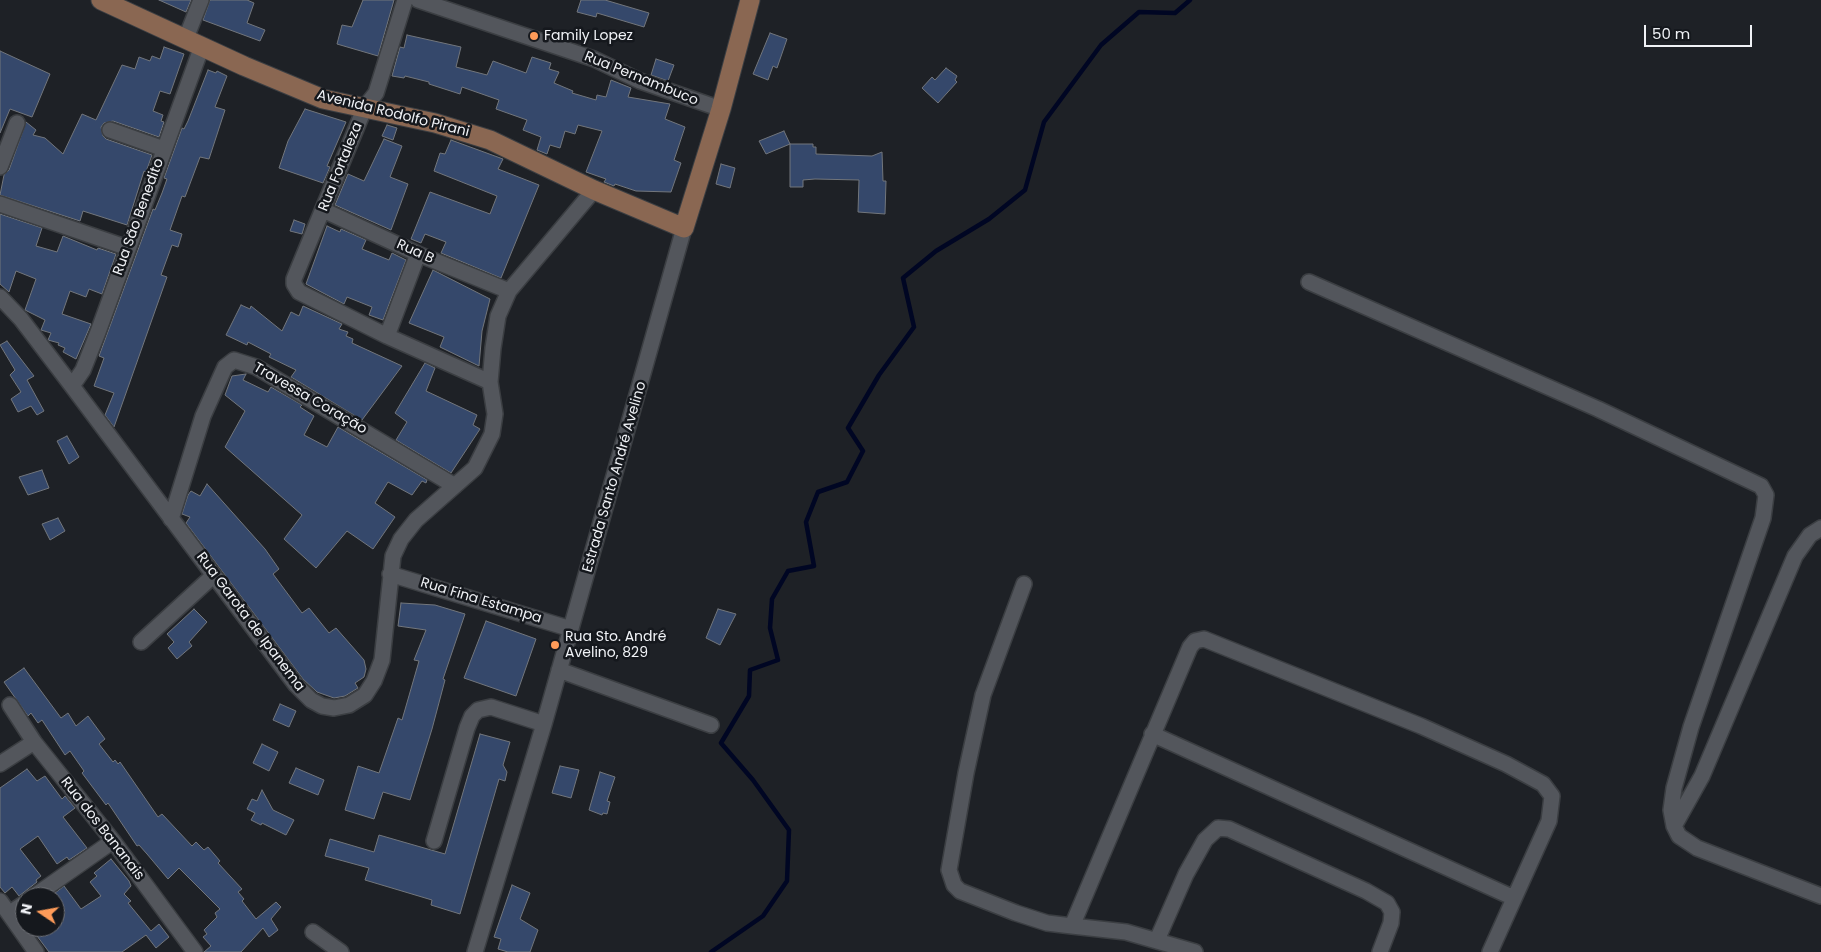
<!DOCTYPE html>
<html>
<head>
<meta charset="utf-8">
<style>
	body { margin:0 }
	#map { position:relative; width:1821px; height:952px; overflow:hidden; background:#1e2126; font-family:Poppins,sans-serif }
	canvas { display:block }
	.north { position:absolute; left:15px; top:887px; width:50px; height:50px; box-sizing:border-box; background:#15181d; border:1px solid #6d6f74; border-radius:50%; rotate:282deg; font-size:14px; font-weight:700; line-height:20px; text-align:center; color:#f0f2f6 }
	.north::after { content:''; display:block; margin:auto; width:18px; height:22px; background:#fe9b59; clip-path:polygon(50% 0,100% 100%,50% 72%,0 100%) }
	.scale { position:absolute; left:1644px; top:25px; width:108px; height:22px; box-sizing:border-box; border:2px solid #f0f2f6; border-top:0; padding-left:6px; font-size:15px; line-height:18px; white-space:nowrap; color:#f0f2f6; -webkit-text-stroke:4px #15181d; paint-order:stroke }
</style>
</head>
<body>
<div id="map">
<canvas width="1821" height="952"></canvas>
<div class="north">N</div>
<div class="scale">50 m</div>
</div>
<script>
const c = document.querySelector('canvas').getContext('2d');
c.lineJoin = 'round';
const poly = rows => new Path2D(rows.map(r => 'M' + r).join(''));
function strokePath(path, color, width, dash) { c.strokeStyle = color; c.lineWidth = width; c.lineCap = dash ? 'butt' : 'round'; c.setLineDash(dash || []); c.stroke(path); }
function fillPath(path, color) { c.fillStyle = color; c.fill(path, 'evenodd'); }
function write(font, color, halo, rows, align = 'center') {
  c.font = font + ' Poppins,sans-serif'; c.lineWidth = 5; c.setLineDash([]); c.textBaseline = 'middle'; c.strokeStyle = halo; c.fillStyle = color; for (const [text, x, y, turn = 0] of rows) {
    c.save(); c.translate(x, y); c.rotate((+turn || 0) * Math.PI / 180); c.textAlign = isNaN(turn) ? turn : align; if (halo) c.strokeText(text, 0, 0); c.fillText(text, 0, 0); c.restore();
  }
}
const stream = poly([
	[711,952,763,916,787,881,789,830,753,780,721,743,749,696,750,670,778,660,770,628,772,599,788,571,814,566,806,522,818,492,847,482,863,451,848,428,879,375,914,327,903,278,936,251,989,219,1025,190,1044,122,1101,45,1139,12,1175,13,1190,0]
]);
const building = poly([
	[159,0,191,0,186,12,159,0],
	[210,0,247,0,254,3,247,23,265,30,260,41,203,20,210,0],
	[363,0,394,0,378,56,337,44,342,25,352,27,363,0],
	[581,0,605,0,649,13,644,27,597,13,596,17,577,12,581,0],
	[770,33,787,39,777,68,773,66,768,80,753,74,770,33],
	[407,35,461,47,456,67,487,75,493,61,526,73,532,57,551,63,549,69,559,72,554,83,573,91,572,93,596,100,597,95,606,97,611,80,631,88,628,97,670,104,665,119,685,127,674,160,681,163,671,192,636,191,615,184,614,186,604,182,606,179,586,172,602,131,578,125,575,134,565,131,560,148,550,145,547,154,537,150,541,137,523,130,527,120,496,109,499,100,462,87,460,94,429,84,429,82,405,76,404,78,392,76,400,47,404,48,407,35],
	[164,47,184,54,170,94,160,91,153,111,163,115,161,121,164,122,159,137,113,121,104,123,101,127,103,136,106,139,152,155,146,172,144,171,127,225,83,211,80,221,0,195,4,175,9,170,26,122,36,130,33,135,45,138,63,154,82,114,96,120,122,65,135,69,139,57,150,61,152,56,160,59,164,47],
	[0,51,50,74,32,117,10,109,0,133,0,51],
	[656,59,674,65,668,81,651,75,656,59],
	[946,68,957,76,955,80,957,82,938,103,922,88,932,77,935,80,946,68],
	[208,70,216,73,217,71,227,76,215,107,225,110,209,159,200,157,185,197,182,196,170,230,182,234,178,247,172,245,161,275,167,277,114,427,105,415,114,393,94,386,104,358,99,356,153,209,155,210,162,193,167,179,164,178,182,128,184,129,188,121,208,70],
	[305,109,346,122,327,166,330,167,323,183,279,168,288,141,305,109],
	[387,125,397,128,393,140,382,136,387,125],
	[784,131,790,144,766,154,759,141,784,131],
	[384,139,402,146,390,177,408,184,391,230,335,205,348,174,364,181,384,139],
	[451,140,503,159,498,169,539,185,501,278,441,253,446,242,425,234,421,243,411,239,430,192,490,214,497,196,434,171,440,153,445,154,451,140],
	[790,144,813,144,813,147,816,147,816,154,872,156,882,152,883,181,886,181,885,214,858,212,859,180,815,179,803,180,803,187,790,187,790,144],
	[721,164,735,168,730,188,716,184,721,164],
	[0,214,42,228,36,246,57,252,63,236,97,250,98,248,116,254,102,294,89,289,86,297,70,291,62,314,91,324,76,359,63,352,65,348,58,345,59,343,48,340,51,333,41,330,45,320,25,310,36,279,16,271,9,292,0,284,0,214],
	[294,220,305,224,302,234,290,231,294,220],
	[327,226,340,232,341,229,366,240,362,249,389,260,392,253,406,260,383,320,369,315,372,307,347,297,344,304,306,284,327,226],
	[433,270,490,299,482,331,479,366,440,347,444,337,409,323,433,270],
	[241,305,250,309,251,306,282,331,291,312,299,316,303,306,342,324,339,329,348,332,346,336,353,339,352,343,402,366,362,420,291,377,296,370,269,357,271,354,248,342,247,345,226,335,241,305],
	[7,341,34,376,27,380,44,411,37,415,31,406,18,412,11,399,21,392,10,375,15,370,0,345,7,341],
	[425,363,435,368,426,391,477,415,473,425,480,429,451,473,396,440,407,422,395,413,425,363],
	[246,374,243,380,268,392,271,387,302,405,300,407,314,416,304,435,327,447,338,427,427,480,426,483,422,481,412,495,388,482,375,503,395,517,373,549,347,531,316,568,284,539,302,515,225,447,245,411,225,395,232,376,246,374],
	[67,436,79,457,69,464,57,441,67,436],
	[42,470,49,488,28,495,19,477,42,470],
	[207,484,265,549,279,569,273,574,302,613,309,608,329,633,336,628,364,660,366,669,364,677,355,683,358,688,345,696,334,698,317,692,303,679,186,523,190,517,182,514,188,495,191,491,200,496,207,484],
	[58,518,65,531,50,540,42,524,58,518],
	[401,603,435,605,465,614,443,679,445,680,432,729,410,800,383,792,374,819,345,810,358,766,379,773,398,718,402,720,419,661,414,660,426,630,398,626,401,603],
	[194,609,207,622,189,642,192,646,177,659,168,648,174,642,167,634,194,609],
	[718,609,736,614,720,645,706,638,718,609],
	[486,621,536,639,516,696,464,678,486,621],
	[24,668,61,718,68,713,76,726,88,716,105,739,99,744,113,762,115,760,118,764,120,762,158,817,162,814,192,846,196,842,204,850,208,847,220,861,218,863,242,889,238,892,244,899,242,901,256,919,276,902,281,907,271,919,278,930,269,937,263,928,241,952,204,952,211,946,203,937,207,934,204,930,217,917,215,913,220,909,179,868,168,879,147,854,139,845,137,846,108,803,106,805,82,773,84,771,70,751,65,755,42,720,38,723,31,713,28,716,4,682,24,668],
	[280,704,296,711,289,727,273,720,280,704],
	[480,734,510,742,503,765,507,772,505,781,499,779,460,914,431,905,432,900,365,880,369,868,325,856,330,839,374,852,379,835,445,854,480,734],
	[262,744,278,752,269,771,253,763,262,744],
	[560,766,579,770,571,798,552,793,560,766],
	[296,768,324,780,318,795,289,783,296,768],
	[27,769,37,781,45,776,62,799,65,796,75,808,63,817,87,848,69,860,67,857,57,864,38,836,20,849,41,876,36,880,37,882,19,896,12,887,5,893,0,887,0,788,27,769],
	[600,772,615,777,607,801,610,802,607,814,603,813,602,815,589,810,600,772],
	[262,790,273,810,294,820,286,835,262,823,261,825,251,820,255,813,247,809,252,799,257,801,262,790],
	[111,859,129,881,131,886,124,894,131,901,128,903,151,931,159,924,169,937,156,948,146,935,122,952,49,952,34,932,40,927,55,927,55,893,64,886,81,909,101,896,90,882,97,876,94,873,111,859],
	[512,885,530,893,520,919,538,930,530,952,508,952,498,949,501,939,494,937,512,885]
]);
const minor = poly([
	[405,0,376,93,365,107,294,279,294,284,299,292,387,336,490,382],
	[418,0,594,59,640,81,721,109],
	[186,38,201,0],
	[110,130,164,149],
	[0,167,17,123],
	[0,204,128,248],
	[323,210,418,254,509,291],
	[1309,282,1598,409,1761,486,1766,495,1763,518,1691,727,1674,788,1671,810,1674,826,1679,836,1697,848,1821,896],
	[0,297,21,319,72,386,296,685,311,700,322,706,334,708,349,705,365,695,374,681,382,660,393,556,401,539,416,520,475,468,492,434,495,414,490,382,493,348,498,316,509,291,594,190],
	[387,336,418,254],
	[72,386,83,370,98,332,202,46],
	[171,519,203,416,225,367,234,360,256,367,455,486],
	[390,574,571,629],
	[1024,584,983,695,966,773,949,870,954,885,960,891,1016,913,1047,923,1072,926,1190,647,1195,641,1204,639,1421,726,1506,764,1543,784,1552,796,1549,821,1490,952],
	[141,642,214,575],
	[559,670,711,725],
	[10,705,34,742,113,841,195,952],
	[1152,734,1514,898],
	[0,764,34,742],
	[1674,826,1702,776,1795,556,1810,535,1821,528],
	[434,841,467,728,472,716,478,710,491,707,544,724],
	[33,897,113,841],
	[0,901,36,952],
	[10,913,25,903],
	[1072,926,1126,932,1195,952],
	[313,932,341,952],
	[1157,940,1186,874,1205,840,1218,828,1229,829,1366,891,1387,903,1392,912,1391,923,1380,952],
	[475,952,544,724,684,228]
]);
const major = poly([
	[101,0,244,66,323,99,435,123,490,140,594,190,684,228,721,109,750,0]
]);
const markers = [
	[534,36,5,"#fe9b59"],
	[555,645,5,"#fe9b59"]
];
const poiNames = [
	["Family Lopez",544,36],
	["Rua Sto. André",565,637],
	["Avelino, 829",565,653]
];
const streetNames = [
	["Rua Pernambuco",641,79,22],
	["Avenida Rodolfo Pirani",393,114,14],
	["Rua Fortaleza",341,167,-68],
	["Rua São Benedito",139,217,-70],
	["Rua B",415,252,24],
	["Travessa Coração",310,399,30],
	["Estrada Santo André Avelino",615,477,-74],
	["Rua Fina Estampa",481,601,17],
	["Rua Garota de Ipanema",250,622,53],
	["Rua dos Bananais",102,829,52]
];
strokePath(stream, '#000623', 4.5);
fillPath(building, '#35486b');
strokePath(building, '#72767c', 1);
strokePath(minor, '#3b3e42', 18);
strokePath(major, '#3b3e42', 21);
strokePath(minor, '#53565c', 15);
strokePath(major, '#8a6752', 19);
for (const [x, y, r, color] of markers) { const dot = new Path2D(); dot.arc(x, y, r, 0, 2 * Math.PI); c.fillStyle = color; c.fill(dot); strokePath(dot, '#15181d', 2); }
write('14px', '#f0f2f6', '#15181d', poiNames, 'left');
write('14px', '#f0f2f6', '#15181d', streetNames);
</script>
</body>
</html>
